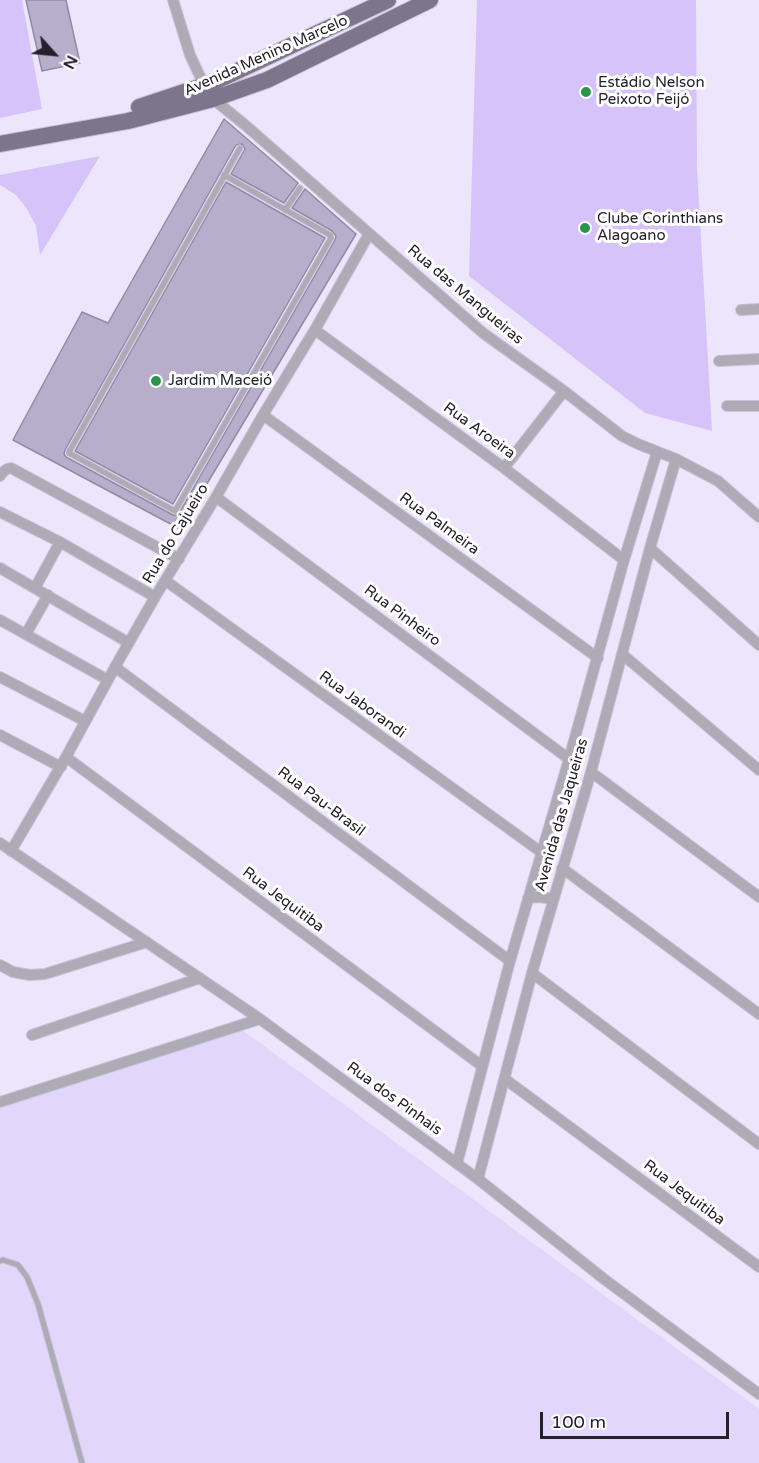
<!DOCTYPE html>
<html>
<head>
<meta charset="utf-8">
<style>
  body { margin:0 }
  #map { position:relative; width:759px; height:1463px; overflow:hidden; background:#ece5fc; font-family:"Varela Round",sans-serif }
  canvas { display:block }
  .north { position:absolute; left:24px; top:24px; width:60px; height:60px; -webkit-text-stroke:4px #fff; paint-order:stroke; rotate:117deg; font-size:16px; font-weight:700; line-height:24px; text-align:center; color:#24212c }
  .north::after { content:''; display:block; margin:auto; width:21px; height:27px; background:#24212c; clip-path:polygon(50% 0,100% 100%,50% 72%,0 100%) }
  .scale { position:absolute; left:540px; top:1412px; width:189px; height:27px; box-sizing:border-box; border:3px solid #24212c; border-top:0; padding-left:8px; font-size:18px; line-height:21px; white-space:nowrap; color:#24212c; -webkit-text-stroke:4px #fff; paint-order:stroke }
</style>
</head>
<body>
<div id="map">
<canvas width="759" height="1463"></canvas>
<div class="north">N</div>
<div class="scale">100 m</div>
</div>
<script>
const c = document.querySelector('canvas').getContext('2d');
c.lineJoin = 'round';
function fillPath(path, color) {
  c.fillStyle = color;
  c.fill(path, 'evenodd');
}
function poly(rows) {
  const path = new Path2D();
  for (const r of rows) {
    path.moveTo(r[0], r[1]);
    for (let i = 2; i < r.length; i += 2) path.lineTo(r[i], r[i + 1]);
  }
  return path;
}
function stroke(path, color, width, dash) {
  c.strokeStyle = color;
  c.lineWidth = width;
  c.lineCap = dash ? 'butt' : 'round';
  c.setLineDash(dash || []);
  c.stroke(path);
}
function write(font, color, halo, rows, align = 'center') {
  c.font = font + ' "Varela Round",sans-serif';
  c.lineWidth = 6;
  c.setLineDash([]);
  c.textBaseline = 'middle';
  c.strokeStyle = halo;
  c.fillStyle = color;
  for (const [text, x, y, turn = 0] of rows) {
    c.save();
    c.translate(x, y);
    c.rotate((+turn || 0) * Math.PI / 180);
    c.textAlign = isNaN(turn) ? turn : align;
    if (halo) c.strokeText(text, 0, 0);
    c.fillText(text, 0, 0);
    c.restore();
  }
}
fillPath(poly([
  [241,1029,759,1409,759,1463,0,1463,0,1104]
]), '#e2d6fb');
fillPath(poly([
  [0,0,22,0,42,109,0,118],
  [477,0,696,0,697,169,712,431,645,413,469,276],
  [100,156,40,255,36,226,27,209,16,195,0,185,0,175]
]), '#d5c3fa');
const building = poly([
  [26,0,66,0,80,63,42,71,26,0],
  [224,119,298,183,284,203,231,174,245,149,242,144,236,145,65,450,64,454,66,457,173,515,178,515,335,240,336,236,332,231,292,208,305,189,356,234,180,529,13,440,82,312,108,323,224,119],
  [226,182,325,238,173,504,75,451,226,182]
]);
fillPath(building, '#b6aeca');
stroke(building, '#938ba6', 1.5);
const lane = poly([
  [224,175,330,235,331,238,175,511,69,453,69,452,240,148],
  [285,210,300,188],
  [0,1261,3,1260,18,1265,27,1277,38,1304,82,1463]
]);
const street = poly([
  [173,0,190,55,204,85,213,99,244,124,483,333,564,391,622,436,638,444,676,459,718,481,759,517],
  [741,310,759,309],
  [315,330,504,468,624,560],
  [719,361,759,359],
  [727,406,759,406],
  [263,415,598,658],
  [504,468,564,391],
  [0,476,3,472,7,469,11,468,179,559],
  [216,497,569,759],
  [0,512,60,542,155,597],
  [650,548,759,645],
  [0,568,129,643],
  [166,581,541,852],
  [35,588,60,542],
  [0,620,108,680],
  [26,634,48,595],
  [622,654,759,770],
  [115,667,510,961],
  [0,677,85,721],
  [0,735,61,767],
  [66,757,482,1066],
  [591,772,759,897],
  [0,843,260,1019,478,1179,604,1279,759,1394],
  [11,851,66,757,115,667,155,597,216,497,263,415,317,326,369,234],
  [562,868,759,1014],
  [528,898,540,897,553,899],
  [0,965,13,972,30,975,45,974,147,942],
  [532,973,759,1144],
  [32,1035,200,978],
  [505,1079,759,1267],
  [0,1102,260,1019],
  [457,1164,510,961,569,759,624,560,657,452],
  [478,1179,532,973,591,772,650,548,676,459]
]);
const primary = poly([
  [139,107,214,82,388,0],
  [0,144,128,121,213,99,267,80,430,0]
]);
stroke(lane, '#c8c2d7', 7);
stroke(street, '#c8c2d7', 12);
stroke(primary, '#c8c2d7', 18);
stroke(lane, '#aeaab6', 5);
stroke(street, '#aeaab6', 10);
stroke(primary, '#7c758b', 16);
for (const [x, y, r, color] of [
  [586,92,6,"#2b944b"],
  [585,228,6,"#2b944b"],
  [156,381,6,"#2b944b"]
]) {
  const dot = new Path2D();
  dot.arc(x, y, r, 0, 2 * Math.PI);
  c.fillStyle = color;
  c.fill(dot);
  stroke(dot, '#fff', 2);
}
write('15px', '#24212c', '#fff', [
  ["Avenida Menino Marcelo",266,56,-24],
  ["Rua das Mangueiras",465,295,40],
  ["Rua Aroeira",479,431,36],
  ["Rua Palmeira",439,524,36],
  ["Rua do Cajueiro",176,534,-59],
  ["Rua Pinheiro",402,616,37],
  ["Rua Jaborandi",362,705,36],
  ["Rua Pau-Brasil",321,802,37],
  ["Avenida das Jaqueiras",562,815,-74],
  ["Rua Jequitiba",283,900,37],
  ["Rua dos Pinhais",394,1099,36],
  ["Rua Jequitiba",684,1193,37]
]);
write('15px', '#24212c', '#fff', [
  ["Estádio Nelson",598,83],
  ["Peixoto Feijó",598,100],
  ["Clube Corinthians",597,219],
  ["Alagoano",597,236],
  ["Jardim Maceió",168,381]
], 'left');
</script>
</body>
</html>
